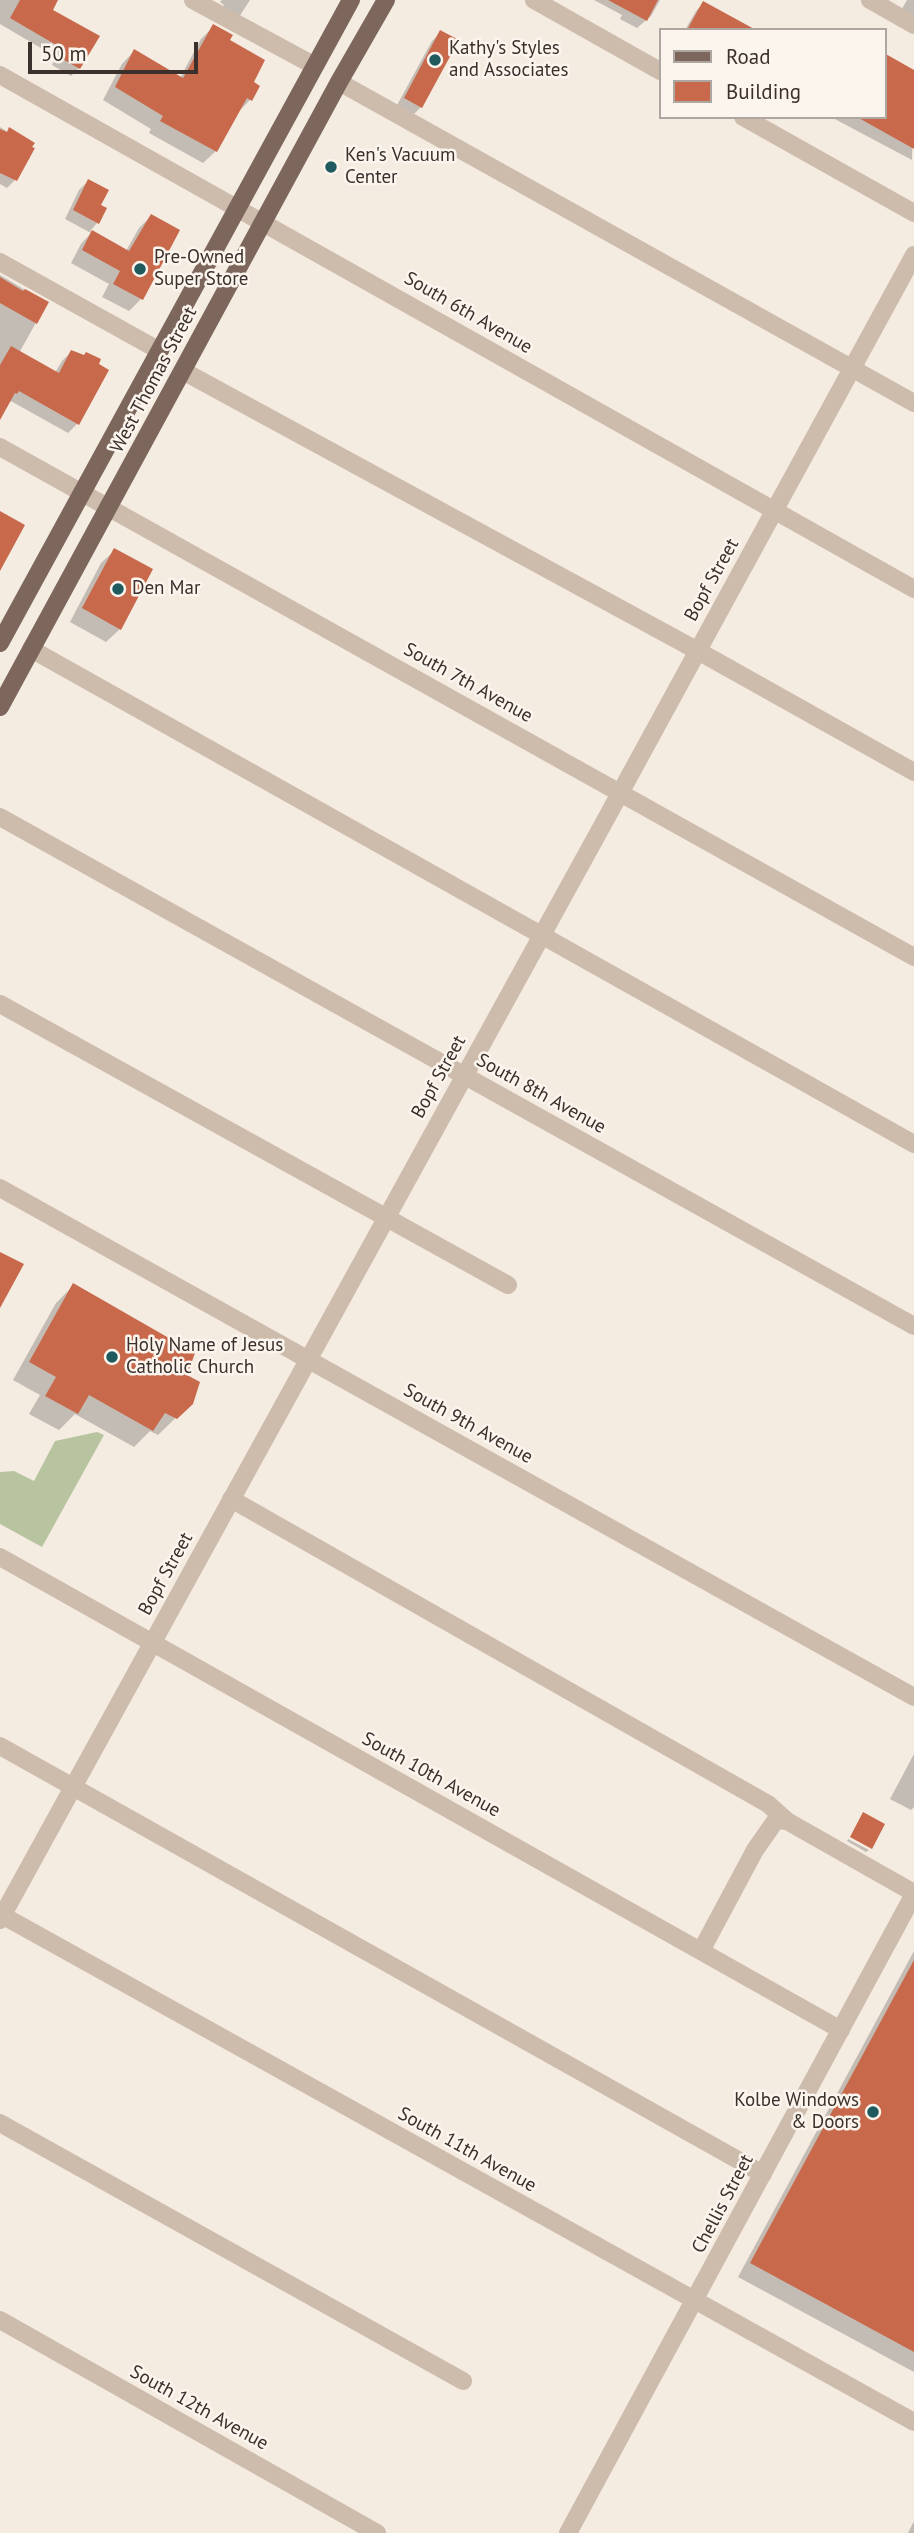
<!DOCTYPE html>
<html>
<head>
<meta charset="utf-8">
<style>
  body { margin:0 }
  #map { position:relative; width:914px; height:2533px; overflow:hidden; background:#f4ebe1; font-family:"PT Sans",sans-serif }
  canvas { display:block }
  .legend { position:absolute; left:659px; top:28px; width:228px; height:91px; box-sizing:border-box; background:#fbf5ee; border:2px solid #aea6a0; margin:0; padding:9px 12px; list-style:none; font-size:21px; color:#3b302b }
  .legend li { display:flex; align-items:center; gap:14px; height:35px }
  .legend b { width:35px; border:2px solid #aea6a0 }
  .scale { position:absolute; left:28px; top:42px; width:170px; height:32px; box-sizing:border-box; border:4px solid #3b302b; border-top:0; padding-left:9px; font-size:21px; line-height:24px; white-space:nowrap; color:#3b302b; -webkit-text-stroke:5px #fbf5ee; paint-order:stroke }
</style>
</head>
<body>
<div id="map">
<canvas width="914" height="2533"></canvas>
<ul class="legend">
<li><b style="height:9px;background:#7d675c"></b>Road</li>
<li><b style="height:19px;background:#c8694b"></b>Building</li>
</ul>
<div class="scale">50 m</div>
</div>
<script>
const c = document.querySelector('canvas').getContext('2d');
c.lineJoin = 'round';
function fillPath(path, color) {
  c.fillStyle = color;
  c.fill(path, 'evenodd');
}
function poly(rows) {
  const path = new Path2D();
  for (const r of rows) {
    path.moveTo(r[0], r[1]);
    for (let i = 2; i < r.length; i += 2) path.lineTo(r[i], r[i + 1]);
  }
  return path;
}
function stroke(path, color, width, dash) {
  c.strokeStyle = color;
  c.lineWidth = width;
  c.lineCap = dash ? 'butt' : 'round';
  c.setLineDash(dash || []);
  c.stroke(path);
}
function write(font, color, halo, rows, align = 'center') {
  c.font = font + ' "PT Sans",sans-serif';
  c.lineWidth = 5;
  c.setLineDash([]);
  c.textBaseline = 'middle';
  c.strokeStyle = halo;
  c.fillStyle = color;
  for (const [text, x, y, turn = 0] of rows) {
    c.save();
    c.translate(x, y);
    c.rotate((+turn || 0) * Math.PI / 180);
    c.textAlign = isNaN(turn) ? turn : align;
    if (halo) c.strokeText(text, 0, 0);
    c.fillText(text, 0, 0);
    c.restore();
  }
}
fillPath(poly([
  [97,1432,104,1435,42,1547,0,1524,0,1472,14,1471,34,1481,55,1441]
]), '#b8c4a0');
fillPath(poly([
  [0,0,43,0,79,68,71,76,52,65,56,57,0,24],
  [222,0,250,0,239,17,222,8,224,5,220,2],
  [594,0,660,0,651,16,637,28,620,19,622,15],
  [907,0,914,0,914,23,899,14],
  [704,3,740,30,685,30,696,11],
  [214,26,227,41,252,83,250,100,238,112,216,151,203,163,149,133,151,129,103,100,122,64,134,51,180,78,201,39],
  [441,32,421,107,412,116,396,107,432,41],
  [914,72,912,160,831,117,884,117],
  [0,127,33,149,15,180,7,188,0,184],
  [88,181,99,205,104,208,97,223,90,231,126,251,139,228,151,216,178,231,141,299,129,311,102,297,109,284,71,263,81,244,91,233,65,219,79,190],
  [0,275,47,303,19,353,55,373,62,361,71,352,77,424,68,433,9,400,0,409],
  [115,550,120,629,106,642,70,622,101,563],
  [74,1285,185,1376,191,1403,158,1435,150,1431,134,1447,75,1414,59,1430,29,1414,40,1395,13,1380,56,1303],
  [914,1754,914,1807,911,1810,890,1799],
  [848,1839,869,1850,866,1852,847,1841],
  [914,1951,914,2372,738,2277],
  [914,2522,914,2533,908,2533,913,2523]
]), '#0003');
fillPath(poly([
  [20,0,58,0,53,10,100,36,80,69,59,57,63,49,10,18],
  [608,0,658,0,647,21],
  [703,1,756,30,687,30],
  [213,24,233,35,230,40,265,60,254,82,260,86,252,101,247,98,217,152,160,121,163,116,115,87,134,49,183,78],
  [440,30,459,40,422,108,404,98],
  [884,53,914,70,914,149,857,117,884,117],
  [9,127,35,143,32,147,35,148,17,181,0,173,0,129,7,132],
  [88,179,109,190,101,205,107,208,99,224,73,210],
  [151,214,180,230,143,300,113,284,120,271,82,250,92,230,129,251],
  [0,277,23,291,25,289,49,302,37,324,0,303],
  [11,346,59,373,71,350,84,355,86,352,101,359,99,364,109,370,79,425,19,391,17,394,15,393,0,420,0,365],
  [0,511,25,525,0,571],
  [114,548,153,569,121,630,82,608],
  [0,1252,24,1264,0,1308],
  [73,1283,195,1353,187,1375,200,1382,193,1404,177,1419,165,1413,153,1431,89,1395,78,1414,45,1396,56,1377,29,1362],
  [863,1812,885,1824,872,1849,850,1837],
  [914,1960,914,2352,750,2263]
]), '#c8694b');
stroke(poly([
  [193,0,315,66],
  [534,0,660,71],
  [870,0,914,25],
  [0,75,914,589],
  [339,82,914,403],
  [743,117,914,213],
  [0,262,160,351],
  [183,371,698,651,914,772],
  [0,447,914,957],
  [31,649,914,1144],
  [0,817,914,1326],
  [0,1004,508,1285],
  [0,1188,914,1697],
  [231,1499,768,1804,787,1821],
  [0,1557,841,2030],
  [0,1746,763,2174],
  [0,1914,914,2422],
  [0,1920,607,817,914,255],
  [701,1951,755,1850,776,1820,787,1821,914,1893],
  [0,2123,463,2381],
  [0,2320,377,2533],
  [568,2533,914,1894]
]), '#cdbbac', 18);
stroke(poly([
  [0,643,351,0],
  [0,707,339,82,386,0]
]), '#7d675c', 18);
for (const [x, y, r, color] of [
  [435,60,7,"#1f5a5e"],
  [331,167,7,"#1f5a5e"],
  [140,269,7,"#1f5a5e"],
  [118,589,7,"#1f5a5e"],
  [112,1357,7,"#1f5a5e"],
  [873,2112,7,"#1f5a5e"]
]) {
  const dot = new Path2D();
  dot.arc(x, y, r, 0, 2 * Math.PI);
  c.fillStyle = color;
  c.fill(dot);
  stroke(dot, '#fbf5ee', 2.5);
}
write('19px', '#3b302b', '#fbf5ee', [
  ["Kathy's Styles",449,49],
  ["and Associates",449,71],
  ["Ken's Vacuum",345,156],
  ["Center",345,178],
  ["Pre-Owned",154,258],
  ["Super Store",154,280],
  ["Den Mar",132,589],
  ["Holy Name of Jesus",126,1346],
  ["Catholic Church",126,1368],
  ["Kolbe Windows",859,2101,"right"],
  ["& Doors",859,2123,"right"]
], 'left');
write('19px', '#3b302b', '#fbf5ee', [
  ["South 6th Avenue",468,313,30],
  ["West Thomas Street",154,380,-62],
  ["Bopf Street",712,580,-61],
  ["South 7th Avenue",468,683,29],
  ["Bopf Street",439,1077,-61],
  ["South 8th Avenue",541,1094,29],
  ["South 9th Avenue",468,1424,29],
  ["Bopf Street",166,1574,-61],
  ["South 10th Avenue",431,1775,29],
  ["South 11th Avenue",467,2150,29],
  ["Chellis Street",723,2204,-62],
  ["South 12th Avenue",199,2408,29]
]);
</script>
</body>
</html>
